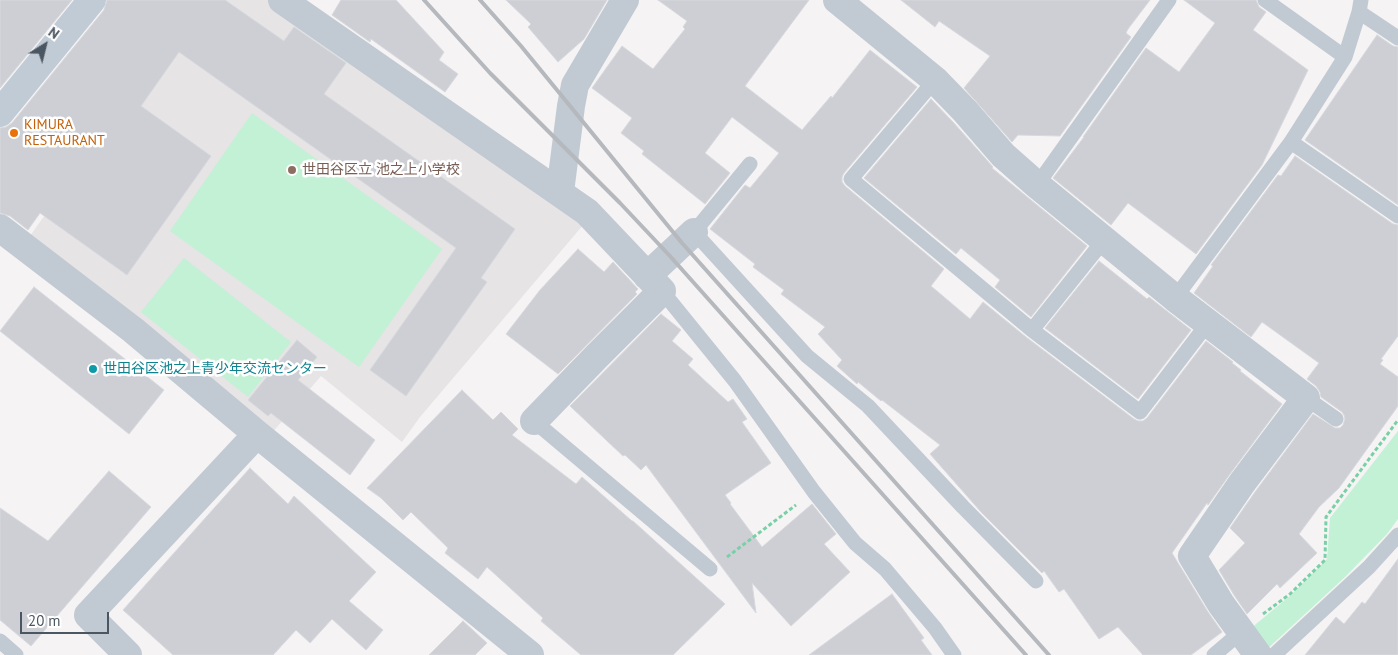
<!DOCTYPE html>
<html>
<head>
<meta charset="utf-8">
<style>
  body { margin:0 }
  #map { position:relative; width:1398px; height:655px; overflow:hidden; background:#f5f3f3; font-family:"PT Sans",sans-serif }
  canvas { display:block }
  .north { position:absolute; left:20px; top:20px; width:50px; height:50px; -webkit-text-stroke:4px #fff; paint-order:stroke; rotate:36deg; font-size:14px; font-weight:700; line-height:20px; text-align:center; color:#4a5661 }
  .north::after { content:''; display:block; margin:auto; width:18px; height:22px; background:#4a5661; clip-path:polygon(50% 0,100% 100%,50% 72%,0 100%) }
  .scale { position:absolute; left:20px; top:612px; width:89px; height:22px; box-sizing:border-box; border:2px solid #4a5661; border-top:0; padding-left:6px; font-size:15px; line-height:18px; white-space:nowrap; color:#4a5661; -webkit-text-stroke:4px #fff; paint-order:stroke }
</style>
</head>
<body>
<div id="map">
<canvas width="1398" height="655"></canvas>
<div class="north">N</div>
<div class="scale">20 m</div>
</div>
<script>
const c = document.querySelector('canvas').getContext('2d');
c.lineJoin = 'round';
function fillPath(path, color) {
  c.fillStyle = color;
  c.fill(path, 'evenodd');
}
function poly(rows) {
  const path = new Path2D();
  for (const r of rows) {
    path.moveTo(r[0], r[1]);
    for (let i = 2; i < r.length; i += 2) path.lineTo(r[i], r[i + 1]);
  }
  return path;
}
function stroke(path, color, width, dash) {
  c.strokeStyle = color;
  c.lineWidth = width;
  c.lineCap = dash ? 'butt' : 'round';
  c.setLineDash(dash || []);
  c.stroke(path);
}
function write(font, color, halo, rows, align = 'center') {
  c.font = font + ' "PT Sans","Noto Sans JP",sans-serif';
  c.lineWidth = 5;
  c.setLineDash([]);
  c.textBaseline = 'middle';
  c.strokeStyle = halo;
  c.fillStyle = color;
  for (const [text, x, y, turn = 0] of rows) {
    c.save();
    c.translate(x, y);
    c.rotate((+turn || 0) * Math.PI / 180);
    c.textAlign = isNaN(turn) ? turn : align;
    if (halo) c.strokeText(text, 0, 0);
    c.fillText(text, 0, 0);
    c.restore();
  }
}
fillPath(poly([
  [191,0,269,0,584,224,420,417,402,442,321,376,271,434,30,236,116,115]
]), '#e6e4e5');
fillPath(poly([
  [252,113,442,249,359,367,170,231],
  [184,258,291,342,248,397,141,312],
  [1398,431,1398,519,1387,534,1345,577,1265,651,1244,634,1291,595,1327,559,1330,518]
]), '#c3f1d5');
const building = poly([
  [0,0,72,0,0,88,0,0],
  [107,0,225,0,284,41,294,27,346,63,324,94,515,229,481,278,487,282,406,396,370,370,456,248,179,52,141,106,211,156,127,275,40,213,28,230,10,216,0,213,0,128,6,127,12,123,104,10,107,0],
  [341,0,396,0,444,52,439,60,458,74,445,92,371,39,370,42,332,15,341,0],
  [506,0,607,0,584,39,558,62,528,27,531,24,506,0],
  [658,0,809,0,745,86,802,130,831,96,832,98,870,50,917,87,844,173,842,177,842,182,845,186,944,269,931,286,970,319,983,302,1026,337,1134,419,1138,421,1143,421,1147,418,1206,341,1233,362,1232,363,1241,370,1240,371,1282,404,1230,474,1208,505,1207,503,1172,553,1208,612,1222,632,1191,655,1143,655,1118,627,1099,639,1064,589,1059,592,1044,571,1042,573,981,512,930,454,940,445,882,400,881,401,858,382,857,384,837,366,842,360,818,334,825,327,781,294,784,290,753,267,755,264,710,229,745,185,750,188,779,153,732,117,705,153,730,173,705,204,642,154,644,151,621,133,632,118,592,88,622,46,653,69,685,29,683,27,687,21,658,0],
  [901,0,1150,0,1128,29,1126,33,1131,37,1060,136,1018,135,1012,142,964,88,990,56,939,21,935,27,901,0],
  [1184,0,1256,0,1259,7,1266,12,1253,30,1308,70,1262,165,1196,254,1128,203,1111,225,1053,178,1084,137,1083,137,1146,48,1179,72,1215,23,1184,0],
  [1377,35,1393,46,1398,47,1398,205,1305,140,1377,35],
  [931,99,953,122,993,167,992,168,1087,246,1031,317,995,287,1000,280,961,248,956,254,864,178,931,99],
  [1295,156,1393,224,1398,225,1398,336,1381,359,1383,360,1380,364,1398,377,1398,406,1339,488,1319,507,1299,534,1317,553,1280,588,1277,584,1247,614,1234,595,1219,570,1245,543,1230,528,1255,492,1313,414,1335,428,1340,428,1343,425,1345,419,1344,415,1342,412,1321,397,1320,392,1316,386,1307,379,1319,363,1262,322,1251,337,1194,293,1213,266,1211,265,1278,175,1281,176,1295,156],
  [578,249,604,272,613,262,638,289,635,292,637,294,558,374,506,334,540,290,578,249],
  [1099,261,1147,299,1149,297,1191,330,1138,399,1045,328,1099,261],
  [34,287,164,390,129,434,0,331,34,287],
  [661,314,681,330,672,341,693,359,688,365,728,402,733,399,747,419,742,422,771,463,725,495,731,503,730,504,762,547,812,504,836,534,824,544,850,572,791,626,752,583,756,613,646,465,641,470,625,455,623,456,570,406,661,314],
  [297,340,317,357,298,380,375,440,350,475,271,413,268,416,248,400,297,340],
  [462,390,493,420,501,412,518,429,512,435,576,484,582,477,632,521,633,521,725,604,673,655,581,655,541,621,543,618,487,567,478,579,445,553,448,548,411,512,403,520,381,498,367,488,462,390],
  [250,468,288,504,294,496,376,572,349,601,383,630,366,650,332,619,310,643,296,630,273,655,173,655,123,610,250,468],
  [109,471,151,507,31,646,0,620,0,508,48,541,109,471],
  [1398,559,1398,655,1305,655,1336,617,1344,624,1362,602,1365,604,1398,559],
  [892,594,924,638,921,640,932,655,809,655,892,594],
  [463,621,487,643,475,655,429,655,463,621]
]);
fillPath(building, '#cdcfd5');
stroke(building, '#d7d9de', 1);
stroke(poly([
  [727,557,796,505],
  [1263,614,1290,594,1325,560,1326,517,1398,420]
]), '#7ad0a6', 3, [4, 2.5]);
stroke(poly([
  [1265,0,1345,57,1359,12,1361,0],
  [1359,12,1398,38],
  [935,80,851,179,1032,330,1104,240],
  [1291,142,1398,216],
  [750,164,694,232,807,356,868,406,963,507,1036,581],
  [1037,185,1169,0],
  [662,291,735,381,814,492,855,543,885,569,935,628,954,655],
  [1175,298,1291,142,1345,57],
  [1032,330,1140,412,1208,323],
  [1306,398,1336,419],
  [534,421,710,569],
  [0,641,16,655],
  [1214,655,1241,632],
  [1274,655,1369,567,1398,535]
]), '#c1cad2', 15);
stroke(poly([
  [282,0,587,212,662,291,596,357,534,421],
  [837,0,935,80,965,111,1003,155,1037,185,1175,298,1306,398,1242,483,1192,556,1221,604,1258,655],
  [560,192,571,106,575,85,625,0],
  [0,228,133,330,257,434,530,655],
  [647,276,694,232],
  [128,655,88,615,257,434]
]), '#c1cad2', 28);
stroke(poly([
  [0,113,92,0]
]), '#c1cbd6', 28);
stroke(poly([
  [424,0,490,73,620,203,669,255,1026,655],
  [480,0,521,46,682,243,1049,655]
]), '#b5b8bd', 4);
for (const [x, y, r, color] of [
  [14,133,5,"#e8710a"],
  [292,170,5,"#8d6e63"],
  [93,369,5,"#0f9aa8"]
]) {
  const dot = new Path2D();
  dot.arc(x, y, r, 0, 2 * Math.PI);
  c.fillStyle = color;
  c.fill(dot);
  stroke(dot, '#fff', 2);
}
write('14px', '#c56008', '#fff', [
  ["KIMURA",24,125],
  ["RESTAURANT",24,141]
], 'left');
write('14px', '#785e54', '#fff', [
  ["世田谷区立 池之上小学校",302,170]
], 'left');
write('14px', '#0d838f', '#fff', [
  ["世田谷区池之上青少年交流センター",103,369]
], 'left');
</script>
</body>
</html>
